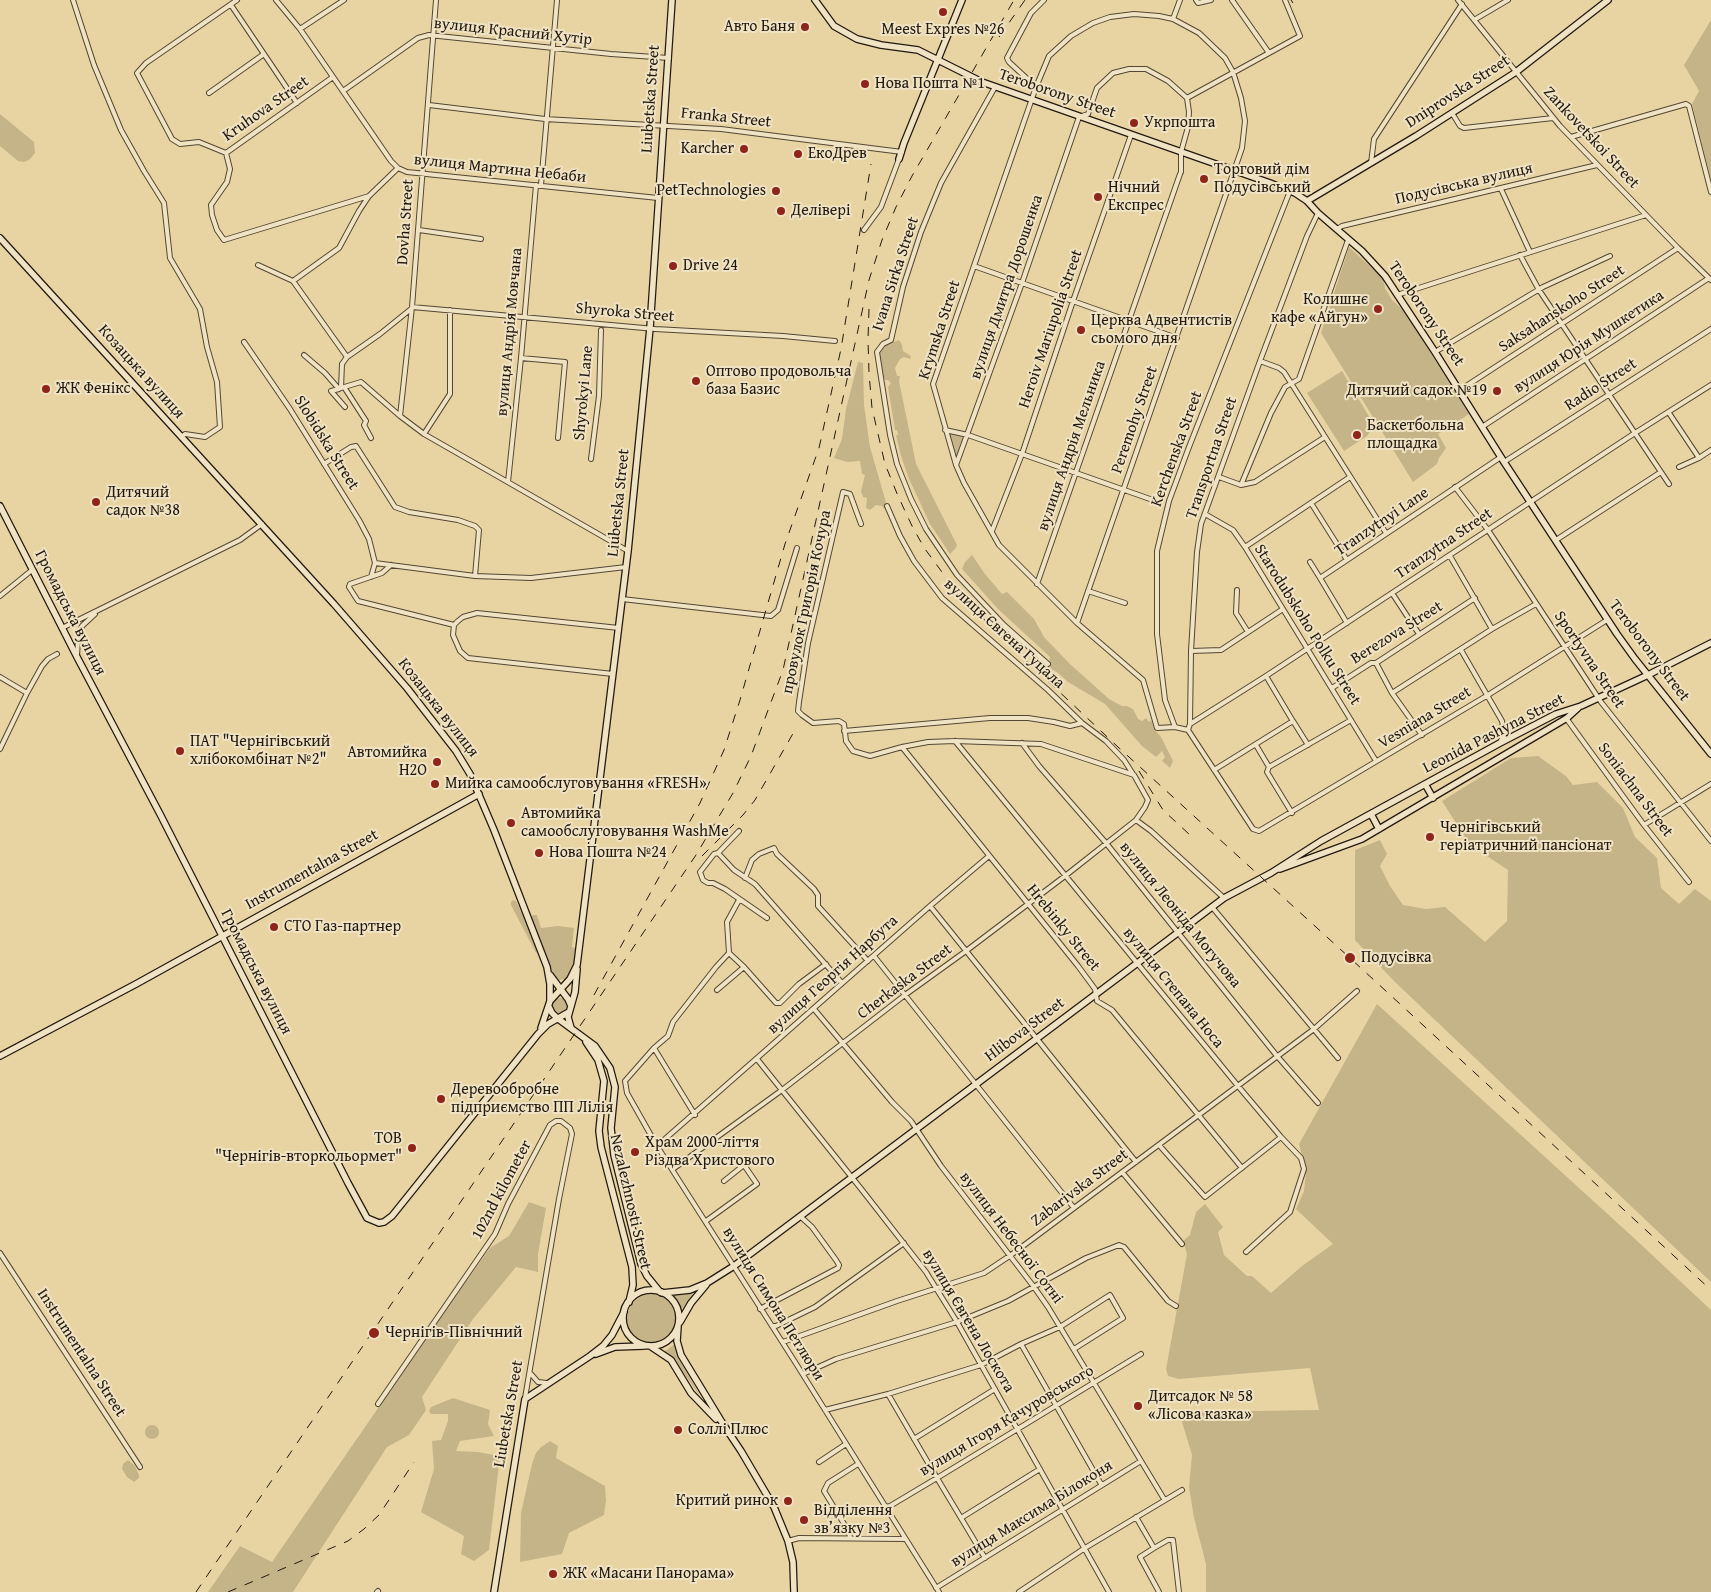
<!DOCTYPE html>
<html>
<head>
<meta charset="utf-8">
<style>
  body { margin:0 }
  canvas { display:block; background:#e8d4a2 }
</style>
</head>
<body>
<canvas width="1711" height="1592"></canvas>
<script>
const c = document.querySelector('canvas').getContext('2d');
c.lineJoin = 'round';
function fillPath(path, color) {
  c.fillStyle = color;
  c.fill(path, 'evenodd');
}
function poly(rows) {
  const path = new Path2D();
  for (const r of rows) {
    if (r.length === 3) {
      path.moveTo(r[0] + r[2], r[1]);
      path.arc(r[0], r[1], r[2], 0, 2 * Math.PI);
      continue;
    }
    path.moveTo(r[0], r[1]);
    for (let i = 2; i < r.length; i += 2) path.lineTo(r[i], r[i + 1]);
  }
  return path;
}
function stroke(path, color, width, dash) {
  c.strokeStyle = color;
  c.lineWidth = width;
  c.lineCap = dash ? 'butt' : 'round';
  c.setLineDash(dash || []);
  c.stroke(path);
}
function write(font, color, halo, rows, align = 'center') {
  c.font = font + ' "Gentium Book Plus",serif';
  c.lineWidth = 4;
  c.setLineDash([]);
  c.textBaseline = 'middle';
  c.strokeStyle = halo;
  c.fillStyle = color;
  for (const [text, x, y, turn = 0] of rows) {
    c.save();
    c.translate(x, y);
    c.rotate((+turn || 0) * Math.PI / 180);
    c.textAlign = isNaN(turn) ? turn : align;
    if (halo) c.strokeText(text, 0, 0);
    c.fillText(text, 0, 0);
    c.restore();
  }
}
fillPath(poly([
  [1711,20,1711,180,1692,104,1699,91,1684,65],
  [0,114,34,142,35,153,29,160,24,162,18,161,0,146],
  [1349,247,1383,278,1385,288,1392,300,1404,311,1469,414,1438,434,1446,448,1439,458,1437,464,1413,482,1321,333],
  [899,340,902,345,903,351,911,356,910,359,904,357,900,359,895,368,897,376,900,376,899,381,916,464,957,545,955,549,950,554,930,524,909,479,901,456,896,435,898,435,897,430,895,430,888,387,891,383,888,380,885,380,881,372,879,356,880,350,883,346],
  [858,362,863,363,864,405,870,447,887,506,884,509,882,506,876,505,870,510,866,508,867,498,863,497,861,491,865,475,862,474,860,461,847,462,834,458,842,439,846,409],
  [1342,371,1374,425,1367,436,1344,451,1307,393],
  [947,432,966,433,957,458,954,456],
  [972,555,985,574,1002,594,1007,592,1034,619,1044,637,1070,664,1109,699,1122,706,1127,706,1133,709,1138,719,1142,721,1146,718,1149,722,1151,720,1155,730,1161,737,1173,761,1170,768,1162,761,1165,757,1162,751,1156,757,1142,746,1105,704,1068,682,1057,672,1051,669,1049,662,1050,657,998,609,962,569,965,562],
  [1538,756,1566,776,1573,785,1597,782,1623,808,1635,837,1657,858,1661,888,1679,904,1695,889,1711,901,1711,1282,1395,982,1355,940,1355,850,1380,840,1387,854,1380,866,1390,886,1403,905,1426,909,1445,907,1485,942,1507,921,1508,870,1470,845,1442,801,1511,758],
  [513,900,516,901,528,926,537,952,536,953,511,905,511,902],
  [533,915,537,915,541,928,558,926,574,928,572,947,575,948,574,967,570,975,566,979,559,980,554,976,531,918],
  [560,1006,8],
  [1377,1004,1634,1238,1711,1310,1711,1592,1206,1592,1206,1564,1194,1518,1189,1487,1192,1455,1182,1422,1185,1412,1319,1410,1310,1368,1179,1379,1168,1376,1166,1369,1187,1254,1183,1241,1190,1235,1196,1212,1205,1204,1223,1227,1218,1232,1224,1255,1247,1276,1252,1276,1271,1293,1302,1266,1333,1244,1296,1209,1304,1191,1306,1172,1299,1144],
  [529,1202,546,1208,538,1254,538,1272,516,1267,473,1319,422,1397,426,1410,409,1435,387,1447,293,1592,208,1592,240,1546,272,1562,447,1308,490,1248,509,1236],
  [691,1292,693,1295,683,1310,672,1294],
  [652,1319,25],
  [675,1344,677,1356,702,1399,674,1359,664,1352],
  [453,1398,490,1410,488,1424,494,1436,460,1441,456,1451,478,1452,500,1456,489,1550,474,1561,461,1554,464,1536,421,1512,434,1469,432,1441,441,1440,448,1421,448,1414,431,1414,429,1411,431,1407],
  [152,1432,7],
  [550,1441,558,1446,556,1458,605,1486,606,1500,604,1515,569,1533,562,1554,520,1562,521,1513,532,1464,536,1453,541,1447],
  [128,1460,135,1466,139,1475,139,1478,134,1482,127,1477,122,1469,123,1464]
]), '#c6b489');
const street = poly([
  [73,0,94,65,121,130,144,171,164,203,170,258,200,309,207,347,217,382,220,427,205,437,185,434,181,437],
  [237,0,146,63,137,73,172,139,180,144,199,142,226,153,333,77],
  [276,0,300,29,391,161,398,168,407,172,658,198],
  [436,0,412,307,400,416,424,434,628,551],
  [1196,0,1198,3,1211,0],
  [1232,0,1269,53],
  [1458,0,1560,126,1678,248,1711,280],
  [231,5,297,103],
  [1173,19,1180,0],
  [1474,20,1508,0],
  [300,29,344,0],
  [995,87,941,183,921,232,903,287,891,340,883,344,877,352,890,435,897,464,911,499,926,529,957,575,1004,625,1048,664],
  [1036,87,1009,62,1007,58,1031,13,1044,0],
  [343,91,418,38,429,35,611,54,669,58],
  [209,93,264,54],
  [1187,98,1300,36,1285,0],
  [429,105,545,119,721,129,902,152],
  [1452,113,1460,126,1464,128,1553,118],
  [1571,137,1686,104,1689,106,1711,192],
  [226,153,230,169,227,182,211,205,212,215,217,230,224,240,369,196],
  [1371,163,1374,139,1462,4],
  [541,185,557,0],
  [1501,189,1530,252],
  [1337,229,1342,226,1597,165],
  [419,230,481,239],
  [864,230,881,207,899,159],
  [1520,255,1539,290,1669,484],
  [258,265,293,281,347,357],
  [974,266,1177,338],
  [293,281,339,248,359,211,369,196,398,168],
  [1397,295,1646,215],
  [412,307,655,329,783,336,835,341],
  [244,342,290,409,359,520,369,539,375,563,371,577],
  [1435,352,1543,287,1610,256],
  [304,355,325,373,339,389],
  [521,358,565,362,558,438],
  [1260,361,1279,368,1284,372,1386,533],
  [344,387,366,421,364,425,371,438],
  [339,389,331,391,345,407],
  [1460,390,1678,248],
  [1669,413,1699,458,1711,450],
  [400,416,361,382,341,388,342,364,347,357,380,334,411,309],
  [1482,427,1709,278],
  [945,430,968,435,1150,499],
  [424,434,450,394,450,310],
  [591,459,599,396,601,330],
  [1504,462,1711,329],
  [324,464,351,447,356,446,395,507,409,512,458,520,475,526,479,530,475,576],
  [956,465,1022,283,1079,117,1088,114,1097,88,1113,73,1129,69,1146,69,1168,81,1187,98,1189,112,1188,127,1181,152,1181,172],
  [1679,467,1699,458],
  [1219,477,1241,485],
  [508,482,521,358,536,185],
  [1241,485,1271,413,1285,387,1299,379,1348,240],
  [1241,485,1255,482,1325,437],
  [1455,487,1488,530,1601,702,1711,841],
  [1311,503,1347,560],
  [887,506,900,536,914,561,942,598,1048,690,1082,723],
  [1205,514,1233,530,1245,547,1376,761],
  [992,531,1022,454,1073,301,1131,135],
  [1556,540,1661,472],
  [1245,547,1350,477],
  [1450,556,1492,629],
  [1310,562,1320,578],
  [375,563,475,576,531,578,626,567],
  [391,565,382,573,350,584,349,587,358,601,454,625],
  [1037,584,1180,174],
  [1237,590,1236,613,1248,632],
  [1088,591,1125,603],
  [1392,593,1419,634],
  [0,596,32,570],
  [622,599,771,616,778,610,797,548],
  [1077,623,1242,148,1245,121,1241,98,1233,72,1225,58,1199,33,1173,19,1159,16,1134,14,1110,17,1093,23,1071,36,1049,56,1036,87,933,384,956,465,964,483,999,545,1077,623,1143,680,1157,728,1175,727,1188,730,1190,724,1191,651,1197,552,1201,524,1260,361,1307,236,1318,213],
  [1347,623,1320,578,1501,457],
  [62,628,240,540,262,524],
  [1461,650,1502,721,1504,733,1500,743],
  [1191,651,1221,650,1283,609],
  [77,656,78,639,82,626,95,614],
  [1376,663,1392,693,1422,735],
  [613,674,468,658,460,651,453,635,454,625,458,621,463,617,477,613,619,628],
  [1266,676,1294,723],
  [0,677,27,693],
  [1332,688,1371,663,1376,663,1475,598],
  [1392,693,1492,629,1536,604],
  [1566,718,1644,825,1689,882],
  [1190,724,1266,676,1635,433,1711,385],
  [1175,727,1165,700,1157,634,1157,551,1169,501,1189,447,1290,191],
  [1188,730,1253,829,1259,831,1488,695,1607,620],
  [844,731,990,718,1028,718,1054,722,1070,726,1082,723,1106,741,1124,760,1133,774],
  [955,741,1238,1086,1281,1137,1301,1158,1304,1169,1290,1212,1246,1252],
  [1022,743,1039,766,1106,843,1277,1056,1318,1103],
  [1256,745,1269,767,1351,720],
  [902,747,1078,966,1095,989,1097,1001,1112,1010,1242,1168],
  [0,749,27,693,42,666,48,659,57,654],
  [1269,767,1267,772,1292,813],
  [1214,770,1293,721,1308,745],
  [1136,820,1151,831,1224,898],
  [1644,825,1711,784],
  [739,831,718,853,734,870,755,884,842,983],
  [718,853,714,854,700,872,703,880,708,883,713,883,725,889,767,918],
  [745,878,752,860,759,854,774,848,777,854,814,889,818,895,818,906,868,961],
  [739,900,727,922,729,953,744,967,776,1003,780,1003,799,984,826,964],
  [930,906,1136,1162],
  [1212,907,1338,1058],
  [729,953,716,967,673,1022,668,1036,654,1048,625,1081,627,1093,657,1146,795,1362,939,1592],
  [874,956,1074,1208],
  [717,990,744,967],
  [814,1009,892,1102,911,1121,941,1166,1034,1287,1048,1307,1164,1499],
  [654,1048,695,1115],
  [757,1059,862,1190,926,1272,957,1322,1109,1592],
  [1159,1145,1205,1197,1281,1137],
  [657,1146,930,906,989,856],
  [673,1169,782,1090,905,995,966,951,1065,876,1136,820,1145,807,1148,800,1134,775,1041,744,955,741,928,742,902,747,870,756,853,751,846,741,844,724,839,721,813,723,802,715,798,711,799,702,808,643,843,492,850,494,861,524],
  [1122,1172,1182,1244],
  [706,1221,757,1184,744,1165,724,1181],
  [0,1253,140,1467],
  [760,1309,838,1268,839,1265,836,1260,812,1227,801,1217],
  [772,1326,776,1326,815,1307,904,1243],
  [783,1342,897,1301,984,1273,1011,1255,1314,1029,1357,991],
  [1021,1344,1101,1484],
  [531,1374,538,1382,547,1383],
  [803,1374,836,1359,957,1322,1008,1301,1086,1258,1119,1245,1124,1247,1168,1301,1176,1306],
  [888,1394,937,1478,985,1558],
  [378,1404,495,1234,508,1204,550,1125,556,1121,561,1121,570,1128,572,1134,559,1199,525,1398],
  [825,1410,888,1394,981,1365,1021,1344,1060,1327,1110,1295,1123,1318,1074,1349],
  [914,1439,995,1389],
  [819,1462,846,1444],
  [885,1507,890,1506,937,1478,1141,1354],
  [1136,1517,1154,1548,1168,1540,1173,1540,1179,1592],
  [961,1518,1040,1469],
  [850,1538,849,1532,824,1491,828,1483,858,1464],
  [788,1541,799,1538,905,1539],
  [1154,1548,1140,1557,1159,1592],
  [936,1588,1141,1461],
  [377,1592,378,1591],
  [1019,1592,1085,1548,1182,1490]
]);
const secondary = poly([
  [815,0,834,26,857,39,881,45,918,50,982,82,1270,183,1295,193,1307,201,1318,213,1362,251,1385,276,1435,352,1504,462,1617,634,1635,659,1711,754],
  [899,159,904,143,962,0],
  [1307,201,1416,136,1516,72,1608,0],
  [0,238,334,604,407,688,456,751,470,774,494,830,547,967,550,984,550,1001],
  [0,506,77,657,160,814,348,1183,367,1218,379,1223,384,1222,392,1216,538,1034,548,1024,569,1012],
  [1425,784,1433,798],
  [1371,814,1379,829],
  [1280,869,1362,839,1567,718,1578,708],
  [550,975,568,999,571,1006],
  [549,1007,552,1013,557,1018,595,1046,610,1068,615,1087,611,1128,614,1155,641,1264,647,1276,660,1292],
  [541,1028,550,1001,570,979,577,965,628,551,650,328,672,0],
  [571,1028,568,1017,575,992,577,969],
  [586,1042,598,1060,604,1081,599,1131,601,1147,632,1267,633,1285,629,1302],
  [0,1056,136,984,479,794],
  [651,1318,28],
  [662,1293,690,1290,707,1283,734,1266,1224,898,1271,873,1321,841,1500,743,1556,714,1581,706,1648,675,1711,643],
  [680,1322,691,1303,706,1285],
  [678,1326,677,1341,681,1355,723,1424,741,1451,774,1507,788,1541,793,1562,794,1592],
  [650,1346,671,1360,691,1393,716,1419],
  [596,1354,615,1347,644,1346],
  [494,1592,525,1399,590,1356,603,1346,612,1335,624,1312]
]);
stroke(street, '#534734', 6);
stroke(secondary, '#21180f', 8);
stroke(street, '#f0e3c3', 4);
stroke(secondary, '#f0e3c3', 5.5);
stroke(poly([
  [1291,0,1293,3],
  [999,37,1025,0],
  [869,309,868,340,869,373,872,408,885,464,898,496,913,528,925,549,953,587,1002,638,1118,747,1350,958,1711,1290],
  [1139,771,1163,810,1190,835],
  [702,856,743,815,755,800,795,730],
  [594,995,700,803,724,750,740,700,785,544,819,448,841,349,871,164],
  [196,1592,696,855,733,793,751,756,783,670,869,280,882,240,896,207,912,176,1014,0],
  [228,1592,348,1541,364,1529,379,1515,414,1462]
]), '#21180f', 1, [9, 9]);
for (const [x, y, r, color] of [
  [943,12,5,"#8f2418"],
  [805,27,5,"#8f2418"],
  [865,84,5,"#8f2418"],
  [1134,123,5,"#8f2418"],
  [744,149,5,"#8f2418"],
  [798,154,5,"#8f2418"],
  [1204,179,5,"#8f2418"],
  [776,191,5,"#8f2418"],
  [1098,197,5,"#8f2418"],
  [781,211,5,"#8f2418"],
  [673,266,5,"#8f2418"],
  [1378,309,5,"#8f2418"],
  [1081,330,5,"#8f2418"],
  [696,381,5,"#8f2418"],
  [46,389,5,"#8f2418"],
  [1497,391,5,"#8f2418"],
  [1357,435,5,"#8f2418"],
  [96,502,5,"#8f2418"],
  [180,751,5,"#8f2418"],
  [437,762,5,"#8f2418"],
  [435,784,5,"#8f2418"],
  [511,823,5,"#8f2418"],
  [1430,837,5,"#8f2418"],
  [539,853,5,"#8f2418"],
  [274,927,5,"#8f2418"],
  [1350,958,6,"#8f2418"],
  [441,1099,5,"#8f2418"],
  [412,1148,5,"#8f2418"],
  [635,1152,5,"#8f2418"],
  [374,1333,6,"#8f2418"],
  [1138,1406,5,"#8f2418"],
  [678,1430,5,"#8f2418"],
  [788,1501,5,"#8f2418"],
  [804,1520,5,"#8f2418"],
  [553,1574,5,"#8f2418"]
]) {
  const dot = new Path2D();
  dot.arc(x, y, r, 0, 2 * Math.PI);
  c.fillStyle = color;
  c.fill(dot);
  stroke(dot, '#f0e3c3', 2);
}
write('16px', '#21180f', '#f0e3c3', [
  ["Авто Баня",795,27,"right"],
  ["Meest Expres №26",943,30,"center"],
  ["Нова Пошта №1",875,84],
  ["Укрпошта",1144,123],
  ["Kаrcher",734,149,"right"],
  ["ЕкоДрев",808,154],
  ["Торговий дім",1214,170],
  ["Подусівський",1214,188],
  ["Нічний",1108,188],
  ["Експрес",1108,206],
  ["PetTechnologies",766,191,"right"],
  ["Делівері",791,211],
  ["Drive 24",683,266],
  ["Колишнє",1368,300,"right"],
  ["кафе «Айгун»",1368,318,"right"],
  ["Церква Адвентистів",1091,321],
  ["сьомого дня",1091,339],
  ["Оптово продовольча",706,372],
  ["база Базис",706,390],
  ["ЖК Фенікс",56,389],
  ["Дитячий садок №19",1487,391,"right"],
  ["Баскетбольна",1367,426],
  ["площадка",1367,444],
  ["Дитячий",106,493],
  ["садок №38",106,511],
  ["ПАТ \"Чернігівський",190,742],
  ["хлібокомбінат №2\"",190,760],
  ["Автомийка",427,753,"right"],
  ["H2O",427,771,"right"],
  ["Мийка самообслуговування «FRESH»",445,784],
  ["Автомийка",521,814],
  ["самообслуговування WashMe",521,832],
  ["Чернігівський",1440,828],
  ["геріатричний пансіонат",1440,846],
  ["Нова Пошта №24",549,853],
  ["СТО Газ-партнер",284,927],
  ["Подусівка",1361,958],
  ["Деревообробне",451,1090],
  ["підприємство ПП Лілія",451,1108],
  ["ТОВ",402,1139,"right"],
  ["\"Чернігів-вторкольормет\"",402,1157,"right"],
  ["Храм 2000-ліття",645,1143],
  ["Різдва Христового",645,1161],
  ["Чернігів-Північний",385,1333],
  ["Дитсадок № 58",1148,1397],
  ["«Лісова казка»",1148,1415],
  ["Соллі Плюс",688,1430],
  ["Критий ринок",778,1501,"right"],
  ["Відділення",814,1511],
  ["зв’язку №3",814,1529],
  ["ЖК «Масани Панорама»",563,1574]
], 'left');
write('16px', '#21180f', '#f0e3c3', [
  ["вулиця Красний Хутір",513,32,6],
  ["Dniprovska Street",1458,92,-33],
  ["Teroborony Street",1057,94,19],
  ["Liubetska Street",651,99,-86],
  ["Kruhova Street",266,109,-35],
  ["Franka Street",726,118,6],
  ["Zankovetskoi Street",1591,138,47],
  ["вулиця Мартина Небаби",500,169,6],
  ["Подусівська вулиця",1464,184,-13],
  ["Dovha Street",406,222,-86],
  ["Ivana Sirka Street",896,274,-72],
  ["вулиця Дмитра Дорошенка",1007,287,-71],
  ["Saksahanskoho Street",1562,309,-33],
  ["Shyroka Street",625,313,5],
  ["Teroborony Street",1426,314,56],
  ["Heroiv Mariupolia Street",1051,329,-71],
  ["Krymska Street",940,330,-72],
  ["вулиця Андрія Мовчана",510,332,-85],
  ["вулиця Юрія Мушкетика",1589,342,-33],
  ["Козацька вулиця",141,372,48],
  ["Radio Street",1601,385,-33],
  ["Shyrokyi Lane",584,393,-85],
  ["Peremohy Street",1135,420,-71],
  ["Slobidska Street",326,443,58],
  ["вулиця Андрія Мельника",1072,446,-71],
  ["Kerchenska Street",1177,449,-70],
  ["Transportna Street",1212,458,-71],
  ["Liubetska Street",619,503,-84],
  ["Tranzytnyi Lane",1382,522,-34],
  ["Tranzytna Street",1444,544,-34],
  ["провулок Григорія Кочура",807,602,-78],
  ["Громадська вулиця",70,613,63],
  ["Starodubskoho Polku Street",1307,625,58],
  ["Berezova Street",1397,633,-32],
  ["вулиця Євгена Гуцала",1004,634,42],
  ["Teroborony Street",1649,651,53],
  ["Sportyvna Street",1589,660,56],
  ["Козацька вулиця",438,708,52],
  ["Vesniana Street",1425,718,-31],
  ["Leonida Pashyna Street",1494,734,-27],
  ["Soniachna Street",1635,790,53],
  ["Instrumentalna Street",312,870,-29],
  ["вулиця Леоніда Могучова",1180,915,51],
  ["Hrebinky Street",1063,928,51],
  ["Громадська вулиця",256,972,63],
  ["вулиця Георгія Нарбута",833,975,-42],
  ["Cherkaska Street",905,982,-37],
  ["вулиця Степана Носа",1173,988,51],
  ["Hlibova Street",1025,1030,-37],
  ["Zabarivska Street",1080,1188,-37],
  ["102nd kilometer",502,1190,-62],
  ["Nezalezhnosti Street",630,1202,77],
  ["вулиця Небесної Сотні",1011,1238,53],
  ["вулиця Симона Петлюри",773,1304,58],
  ["вулиця Євгена Лоскота",968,1321,59],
  ["Instrumentalna Street",81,1353,57],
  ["Liubetska Street",509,1414,-80],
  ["вулиця Ігоря Качуровського",1007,1421,-31],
  ["вулиця Максима Білоконя",1032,1514,-32]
]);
</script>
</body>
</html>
